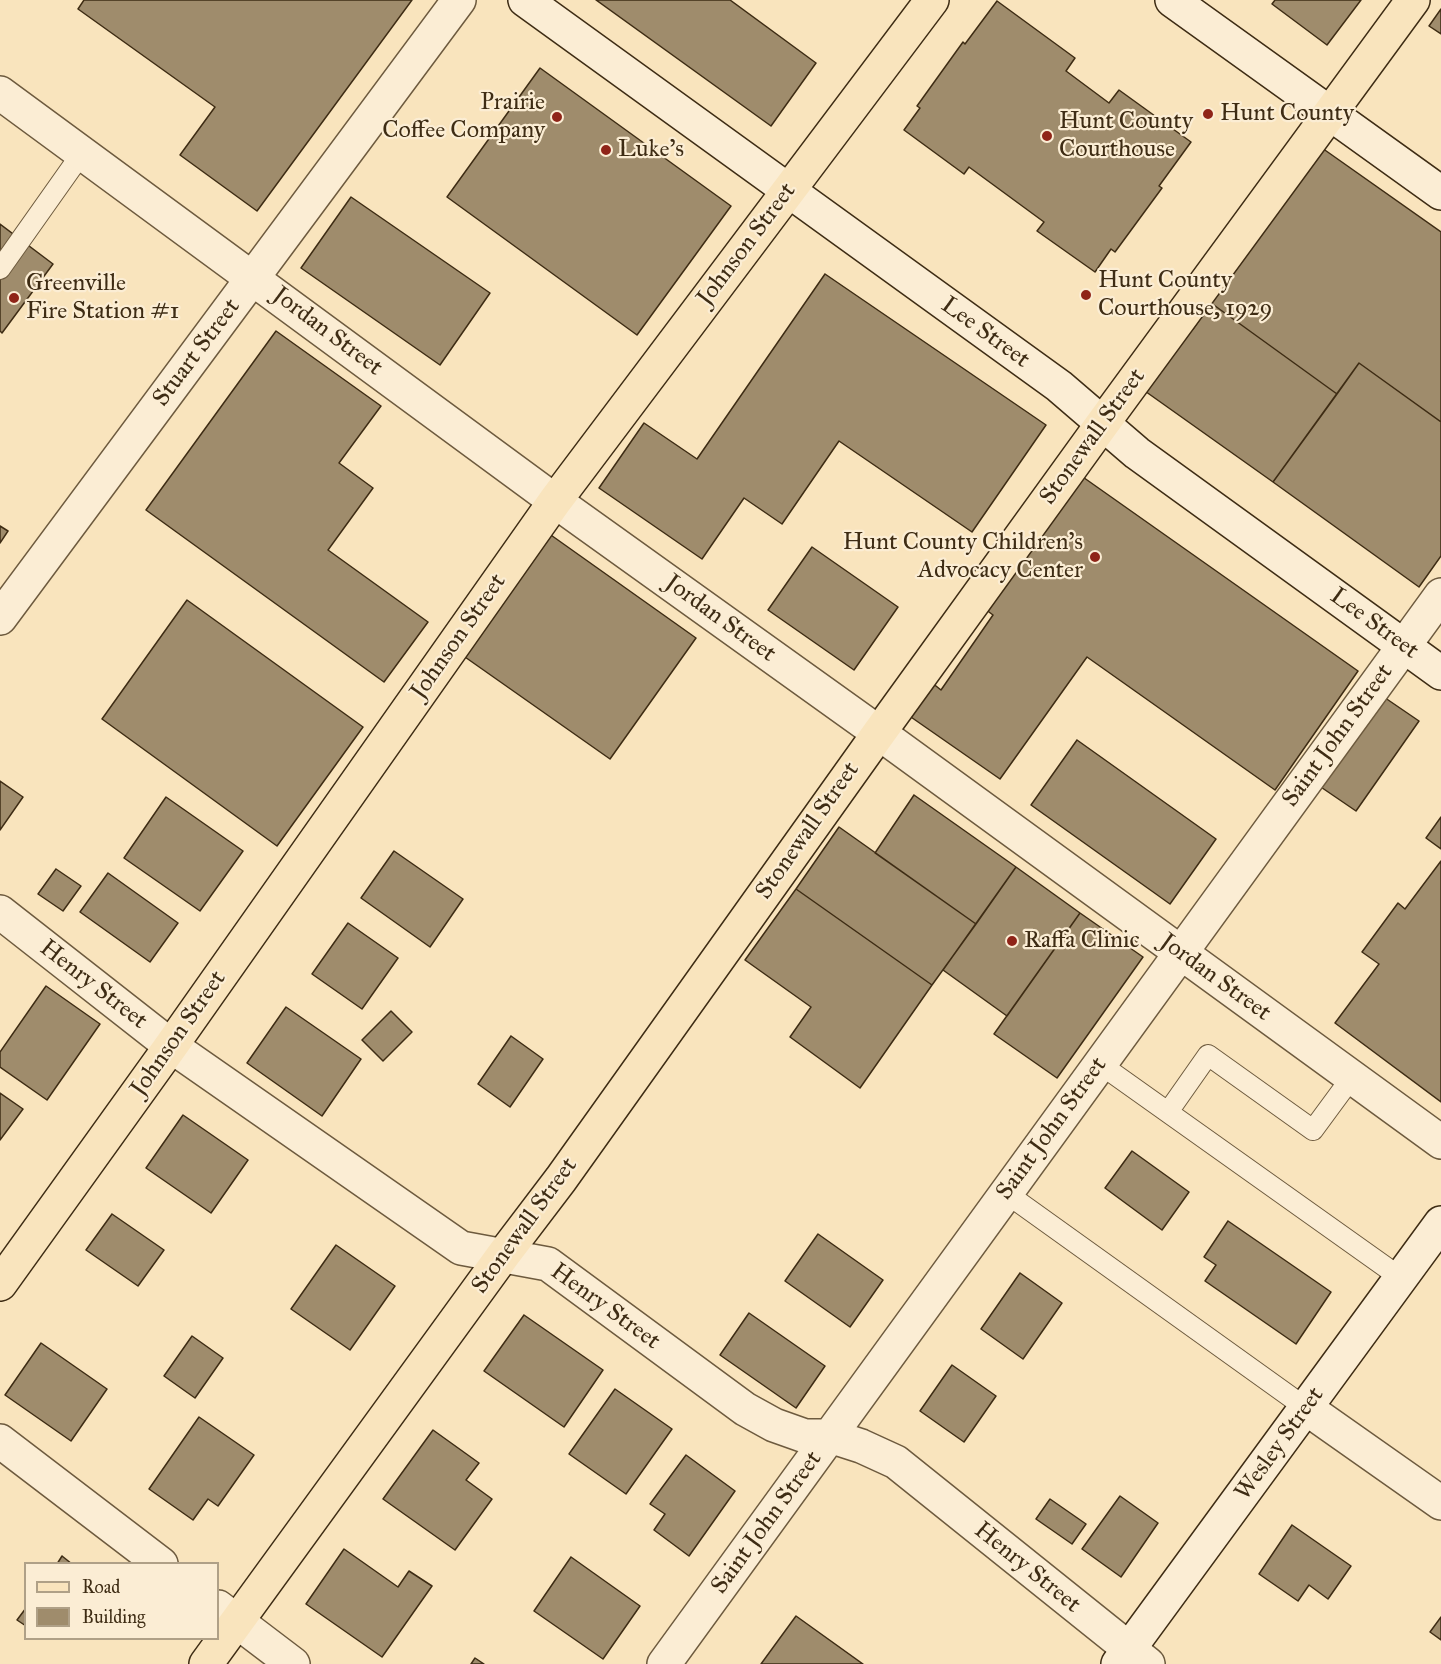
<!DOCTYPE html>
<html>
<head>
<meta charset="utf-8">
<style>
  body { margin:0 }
  #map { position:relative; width:1441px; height:1664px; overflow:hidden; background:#f9e4bd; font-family:"IM FELL Great Primer",serif }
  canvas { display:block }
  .legend { position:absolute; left:24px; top:1562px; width:195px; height:78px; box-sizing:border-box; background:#fbedd4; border:2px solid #afa087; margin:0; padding:8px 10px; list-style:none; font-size:18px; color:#3e2c14 }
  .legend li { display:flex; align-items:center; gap:12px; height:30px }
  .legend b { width:30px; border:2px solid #afa087 }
</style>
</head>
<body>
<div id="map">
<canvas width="1441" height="1664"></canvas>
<ul class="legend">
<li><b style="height:8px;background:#f9e4bd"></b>Road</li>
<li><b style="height:16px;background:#9f8c6c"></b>Building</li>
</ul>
</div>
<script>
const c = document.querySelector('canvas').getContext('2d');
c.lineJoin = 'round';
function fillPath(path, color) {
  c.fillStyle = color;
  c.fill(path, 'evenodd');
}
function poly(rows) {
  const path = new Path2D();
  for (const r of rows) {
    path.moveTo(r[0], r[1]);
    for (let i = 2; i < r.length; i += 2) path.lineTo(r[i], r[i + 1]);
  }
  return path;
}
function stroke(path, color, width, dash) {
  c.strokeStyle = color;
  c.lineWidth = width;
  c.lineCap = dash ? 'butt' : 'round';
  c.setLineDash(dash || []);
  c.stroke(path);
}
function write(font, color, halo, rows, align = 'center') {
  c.font = font + ' "IM FELL Great Primer",serif';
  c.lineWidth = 4.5;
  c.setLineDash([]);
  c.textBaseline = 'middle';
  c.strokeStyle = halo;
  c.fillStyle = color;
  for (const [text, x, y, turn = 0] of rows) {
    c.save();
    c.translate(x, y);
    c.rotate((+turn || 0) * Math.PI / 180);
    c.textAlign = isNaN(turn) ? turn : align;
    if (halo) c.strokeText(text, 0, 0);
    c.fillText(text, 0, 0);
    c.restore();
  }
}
const building = poly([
  [84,0,412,0,257,211,180,155,215,107,78,9,84,0],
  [596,0,730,0,816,63,771,126,596,0],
  [1275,0,1361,0,1327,45,1272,4,1275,0],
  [997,1,1075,58,1066,71,1109,103,1119,90,1191,142,1159,186,1162,188,1115,252,1111,249,1095,272,1037,231,1044,222,969,167,964,174,904,130,920,108,917,106,963,42,965,44,997,1],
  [1441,9,1441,34,1429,26,1441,9],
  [540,68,731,206,637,335,447,197,540,68],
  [1322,148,1441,232,1441,422,1359,363,1337,394,1211,303,1322,148],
  [351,197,490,293,440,365,301,268,351,197],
  [0,224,53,264,2,333,0,331,0,224],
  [825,274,1046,425,972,532,839,441,782,524,744,498,702,559,599,488,644,423,697,459,825,274],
  [1211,303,1337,394,1273,482,1135,384,1185,324,1193,329,1211,303],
  [276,331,381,406,339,463,373,488,328,550,428,622,384,682,146,510,276,331],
  [1359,363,1441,422,1441,556,1419,587,1273,482,1359,363],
  [1080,475,1358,671,1275,790,1087,657,1000,779,908,715,931,682,941,690,993,615,985,609,1080,475],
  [0,526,8,531,0,543,0,526],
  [541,528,696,638,610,759,455,650,541,528],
  [812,547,898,607,854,670,768,610,812,547],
  [187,600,363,727,277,846,102,719,187,600],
  [1375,691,1419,721,1356,811,1312,781,1375,691],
  [1077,740,1216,839,1170,904,1031,805,1077,740],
  [0,781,23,797,0,830,0,781],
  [914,795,1016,867,976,924,875,853,914,795],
  [166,797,243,851,200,911,124,858,166,797],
  [1441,817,1441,849,1426,838,1441,817],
  [839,827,976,924,932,985,796,889,839,827],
  [394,851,463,899,430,947,361,898,394,851],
  [1441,861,1441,1102,1335,1023,1379,964,1362,952,1398,903,1405,909,1441,861],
  [1016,867,1080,913,1007,1016,943,970,1016,867],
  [56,869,81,886,63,911,38,894,56,869],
  [108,873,178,923,150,962,80,912,108,873],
  [796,889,932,985,860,1088,790,1037,811,1007,745,960,796,889],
  [1080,913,1143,957,1057,1078,994,1034,1080,913],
  [348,923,398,958,362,1009,312,974,348,923],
  [46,986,100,1024,47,1100,0,1067,0,1052,46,986],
  [286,1007,361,1059,322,1116,247,1063,286,1007],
  [391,1011,412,1032,383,1061,362,1040,391,1011],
  [511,1036,543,1059,510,1107,478,1084,511,1036],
  [0,1093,23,1109,0,1140,0,1093],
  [183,1115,248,1160,211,1213,146,1168,183,1115],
  [1132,1151,1189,1192,1162,1230,1105,1188,1132,1151],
  [112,1214,164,1250,138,1286,86,1250,112,1214],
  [1228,1221,1331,1292,1296,1344,1205,1281,1216,1265,1204,1257,1228,1221],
  [818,1234,883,1280,850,1327,785,1281,818,1234],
  [336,1245,395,1286,350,1350,291,1309,336,1245],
  [1020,1273,1062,1303,1023,1359,981,1329,1020,1273],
  [749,1313,825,1366,796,1408,720,1355,749,1313],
  [524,1315,603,1370,564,1427,484,1371,524,1315],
  [192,1336,223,1358,195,1398,164,1376,192,1336],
  [41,1343,107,1389,71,1441,5,1395,41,1343],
  [952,1365,996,1396,964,1442,920,1411,952,1365],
  [615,1389,672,1429,626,1494,569,1454,615,1389],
  [199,1417,254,1455,218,1506,208,1499,193,1520,149,1489,199,1417],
  [433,1430,479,1463,466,1480,492,1499,455,1550,383,1499,433,1430],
  [686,1455,735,1491,689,1556,654,1530,665,1514,650,1504,686,1455],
  [1120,1496,1158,1523,1121,1577,1082,1549,1120,1496],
  [1050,1499,1086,1524,1072,1544,1036,1519,1050,1499],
  [1292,1525,1351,1566,1328,1599,1309,1585,1298,1601,1259,1574,1292,1525],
  [344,1549,398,1587,409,1571,432,1586,382,1657,306,1604,344,1549],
  [62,1556,72,1564,57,1564,62,1556],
  [571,1557,640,1606,603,1659,534,1611,571,1557],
  [26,1608,26,1626,17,1620,26,1608],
  [796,1616,863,1664,761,1664,796,1616],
  [1441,1617,1441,1640,1430,1632,1441,1617],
  [475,1658,484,1664,471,1664,475,1658]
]);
fillPath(building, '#9f8c6c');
stroke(building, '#3e2c14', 1.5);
const lane = poly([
  [0,269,82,153],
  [1100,1064,1401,1278],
  [1168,1112,1208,1055,1313,1130,1352,1077],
  [1006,1193,1306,1408]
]);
const street = poly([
  [0,93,555,501,879,733,1441,1142],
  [0,618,459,0],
  [0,912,171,1046,461,1248,548,1264,745,1409,774,1425,805,1436,830,1436,861,1446,896,1462,1148,1664],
  [1306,1408,1441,1503],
  [0,1441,161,1564],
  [218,1607,293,1664],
  [664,1664,1441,595]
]);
const secondary = poly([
  [525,0,1059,386,1137,453,1441,673],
  [1172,0,1441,193],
  [1118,1664,1441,1223]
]);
const primary = poly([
  [0,1284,171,1046,555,501,932,0],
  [206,1664,504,1254,561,1179,879,733,1103,423,1413,0]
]);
stroke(lane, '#6d5a3e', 22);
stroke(street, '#6d5a3e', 36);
stroke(secondary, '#3e2c14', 36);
stroke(primary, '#3e2c14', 36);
stroke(lane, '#fbedd4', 20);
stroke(street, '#fbedd4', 33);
stroke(secondary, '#fbedd4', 33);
stroke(primary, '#f9e4bd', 33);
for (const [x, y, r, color] of [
  [1208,114,6,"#8f2418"],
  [557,117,6,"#8f2418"],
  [1047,136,6,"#8f2418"],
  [606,150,6,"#8f2418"],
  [1086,295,6,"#8f2418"],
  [14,298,6,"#8f2418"],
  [1095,557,6,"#8f2418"],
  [1012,941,6,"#8f2418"]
]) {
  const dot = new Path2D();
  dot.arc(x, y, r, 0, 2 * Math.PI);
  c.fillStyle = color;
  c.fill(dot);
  stroke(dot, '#fbedd4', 2);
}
write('24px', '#3e2c14', '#fbedd4', [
  ["Prairie",545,103,"right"],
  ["Coffee Company",545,131,"right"],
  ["Hunt County",1220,114],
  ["Hunt County",1059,122],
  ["Courthouse",1059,150],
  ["Luke's",618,150],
  ["Hunt County",1098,281],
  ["Courthouse, 1929",1098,309],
  ["Greenville",26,284],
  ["Fire Station #1",26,312],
  ["Hunt County Children's",1083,543,"right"],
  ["Advocacy Center",1083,571,"right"],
  ["Raffa Clinic",1024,941]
], 'left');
write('24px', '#3e2c14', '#fbedd4', [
  ["Johnson Street",747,245,-53],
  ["Jordan Street",327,332,37],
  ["Lee Street",985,333,36],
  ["Stuart Street",197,353,-53],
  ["Stonewall Street",1093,437,-54],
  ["Jordan Street",720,619,36],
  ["Lee Street",1374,624,36],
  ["Johnson Street",459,637,-55],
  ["Saint John Street",1338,736,-54],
  ["Stonewall Street",808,831,-55],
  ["Jordan Street",1215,978,36],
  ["Henry Street",93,985,38],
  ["Johnson Street",179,1034,-55],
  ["Saint John Street",1052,1129,-54],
  ["Stonewall Street",525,1226,-54],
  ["Henry Street",605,1307,36],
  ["Wesley Street",1280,1444,-54],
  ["Saint John Street",767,1523,-54],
  ["Henry Street",1027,1568,39]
]);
</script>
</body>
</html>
